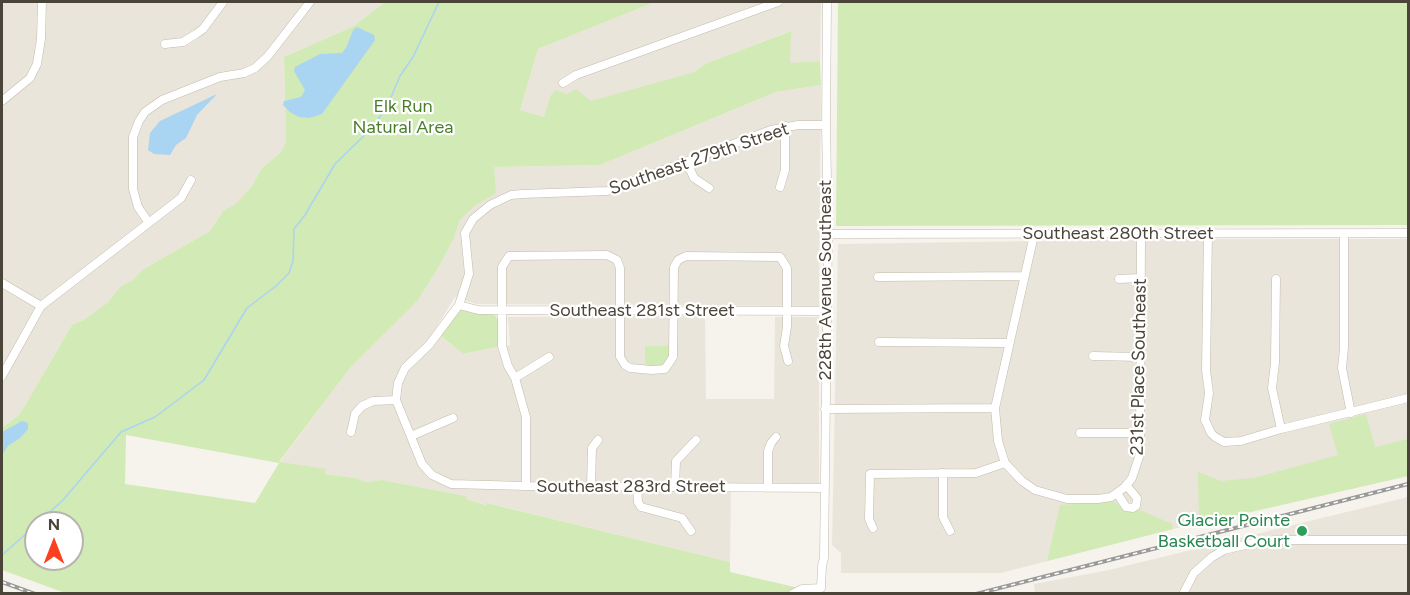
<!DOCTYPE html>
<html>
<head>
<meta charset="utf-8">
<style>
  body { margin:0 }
  #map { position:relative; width:1410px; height:595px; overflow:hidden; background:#f6f3ec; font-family:Figtree,sans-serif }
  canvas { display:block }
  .frame { position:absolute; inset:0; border:3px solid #4b4439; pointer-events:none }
  .north { position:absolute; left:24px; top:511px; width:60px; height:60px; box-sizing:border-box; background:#fff; border:2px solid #b7b4b0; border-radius:50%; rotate:0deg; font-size:16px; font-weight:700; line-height:24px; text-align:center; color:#4b4439 }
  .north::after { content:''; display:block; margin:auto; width:21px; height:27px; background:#fc3f1d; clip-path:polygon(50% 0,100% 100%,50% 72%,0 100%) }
</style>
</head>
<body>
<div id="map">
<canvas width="1410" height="595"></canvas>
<div class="frame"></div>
<div class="north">N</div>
</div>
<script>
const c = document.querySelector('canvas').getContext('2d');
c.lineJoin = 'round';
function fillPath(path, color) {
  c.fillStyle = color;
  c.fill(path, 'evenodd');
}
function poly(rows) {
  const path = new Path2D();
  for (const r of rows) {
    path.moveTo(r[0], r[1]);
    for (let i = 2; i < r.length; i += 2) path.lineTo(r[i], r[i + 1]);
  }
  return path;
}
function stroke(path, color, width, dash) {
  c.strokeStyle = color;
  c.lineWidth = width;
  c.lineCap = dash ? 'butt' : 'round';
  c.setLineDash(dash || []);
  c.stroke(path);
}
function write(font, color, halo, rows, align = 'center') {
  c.font = font + ' Figtree,sans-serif';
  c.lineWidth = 4.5;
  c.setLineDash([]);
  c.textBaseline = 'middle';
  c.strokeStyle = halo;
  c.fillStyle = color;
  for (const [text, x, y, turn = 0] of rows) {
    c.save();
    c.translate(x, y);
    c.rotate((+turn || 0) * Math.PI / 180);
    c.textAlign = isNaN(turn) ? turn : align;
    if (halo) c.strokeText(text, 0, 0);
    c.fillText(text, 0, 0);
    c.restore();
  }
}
fillPath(poly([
  [2,2,385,2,354,26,284,57,286,142,281,152,261,169,252,186,237,204,223,211,210,231,142,270,133,280,121,286,107,303,85,319,72,325,20,414,2,428],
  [655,2,821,2,820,61,790,64,790,31,707,63,694,72,544,117,520,110,538,49],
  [821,85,819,306,476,304,455,297,434,331,463,354,510,345,508,317,705,315,706,399,774,399,775,317,819,317,819,483,731,484,730,562,488,503,487,505,466,499,466,496,392,482,380,480,367,482,355,478,325,474,326,470,279,463,351,367,417,300,437,270,454,238,460,220,475,206,495,193,494,167,600,165,776,92],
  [1176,239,1408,239,1408,476,1173,529,1001,573,841,573,841,553,832,545,838,244],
  [1408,497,1408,593,1035,594,1034,584,1109,570]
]), '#eae5da');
fillPath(poly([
  [385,2,655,2,538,49,520,110,544,117,551,95,556,90,567,94,576,89,591,101,694,72,707,63,791,31,790,63,820,61,821,85,776,92,600,165,494,167,496,193,475,206,460,220,454,238,437,270,417,301,351,367,279,462,326,469,325,474,355,478,367,482,381,480,392,482,466,496,466,499,486,505,487,503,730,562,730,572,820,593,68,594,2,570,2,428,20,414,72,325,85,319,107,303,121,286,133,280,142,270,210,231,223,211,237,203,252,186,261,169,281,152,286,142,284,57,354,26],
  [126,435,279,463,255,503,125,484],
  [36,523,72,523,72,559,36,559],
  [838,2,1408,2,1408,225,836,226],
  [460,310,495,315,499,322,498,347,463,354,441,336],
  [645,346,669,346,669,359,660,366,645,367],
  [1366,414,1375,447,1408,439,1408,476,1199,524,1198,472,1221,481,1254,478,1338,455,1329,424],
  [1110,501,1115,502,1124,511,1138,509,1172,524,1173,529,1047,561,1060,505]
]), '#d2eab5');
fillPath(poly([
  [357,27,374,35,375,40,322,114,309,118,299,117,290,112,283,105,284,101,301,97,305,90,294,71,295,67,320,54,342,53,346,48,353,30],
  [217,94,197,115,186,138,176,145,170,155,154,154,148,150,150,133,160,121],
  [22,421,28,423,28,429,20,438,8,446,2,455,2,432]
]), '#a9d4f2');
stroke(poly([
  [38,523,63,500,121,432,155,417,204,380,247,308,276,286,289,273,293,261,294,229,305,215,335,164,375,125,389,102,400,76,413,57,439,2],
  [2,555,36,525]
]), '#a9d4f2', 1.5);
const minor = poly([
  [165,44,183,42,196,34,203,29,223,2],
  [563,83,576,75,778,2],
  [2,101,30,78,37,64,41,39,42,2],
  [687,163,694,178,709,188],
  [780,187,785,170,785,126],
  [149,223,138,207,133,189,133,137,139,121,145,112,162,100,220,77,244,73,255,68,268,56,310,2],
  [1208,233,1206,370,1209,393,1205,420,1211,433,1215,437,1224,442,1241,441,1281,429,1408,398],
  [828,234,1408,233],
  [1344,234,1344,348,1342,368,1351,413],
  [1034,235,995,408,998,441,1005,463,1022,481,1035,490,1067,499,1098,499,1111,497,1125,487,1132,478,1140,454,1141,234],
  [878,277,1024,276],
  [1119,279,1140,278],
  [1276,279,1275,363,1272,388,1281,429],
  [2,283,41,306],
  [459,305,478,310,826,311],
  [879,342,1009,343],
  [1093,356,1140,357],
  [2,376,41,306,181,198,191,180],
  [515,378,549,357],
  [825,409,995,408],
  [351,432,355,414,362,406,373,401,396,400],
  [1080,433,1139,433],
  [411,436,453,418],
  [943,473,943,517,950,531],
  [526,486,526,417,515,378,508,366,502,346,502,267,509,256,607,255,617,260,620,268,620,357,625,365,630,368,652,370,665,369,673,357,674,267,678,260,686,256,780,257,787,268,787,327,784,346,788,361],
  [637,486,638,502,641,507,682,518,691,531],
  [591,487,592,448,598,440],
  [675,487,676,461,696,440],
  [768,488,768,451,771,443,776,437],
  [824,488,526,486,451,484,432,475,422,464,396,400,398,383,405,368,429,345,459,305,469,274,465,233,473,219,490,205,511,195,522,194,607,191,771,130,798,125,826,125],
  [1117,493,1126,507,1133,508,1136,506,1137,498,1126,485],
  [873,528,869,519,870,474,976,473,1005,463],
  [792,594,802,589,821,588,822,566,824,558,828,234,826,125,827,2],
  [1183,594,1194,573,1212,557,1224,550,1253,543,1275,540,1408,540]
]);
stroke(minor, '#c2bbae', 9);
stroke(minor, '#fff', 8);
const rail = poly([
  [2,582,35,594],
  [976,594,1408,484]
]);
stroke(rail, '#9a9a9a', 4);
stroke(rail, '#fff', 1.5, [4.5]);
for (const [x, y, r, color] of [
  [1302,531,6,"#2e9e5b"]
]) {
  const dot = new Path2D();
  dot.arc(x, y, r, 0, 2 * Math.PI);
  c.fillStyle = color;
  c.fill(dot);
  stroke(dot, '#fff', 2);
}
write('18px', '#4a7f2a', '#fff', [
  ["Elk Run",403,107],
  ["Natural Area",403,128]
]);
write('18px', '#4b4439', '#fff', [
  ["Southeast 279th Street",699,159,-19],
  ["Southeast 280th Street",1118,234],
  ["228th Avenue Southeast",826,280,-90],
  ["Southeast 281st Street",642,311],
  ["231st Place Southeast",1139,367,-89],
  ["Southeast 283rd Street",631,487]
]);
write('18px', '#27864d', '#fff', [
  ["Glacier Pointe",1290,521],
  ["Basketball Court",1290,542]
], 'right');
</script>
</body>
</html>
